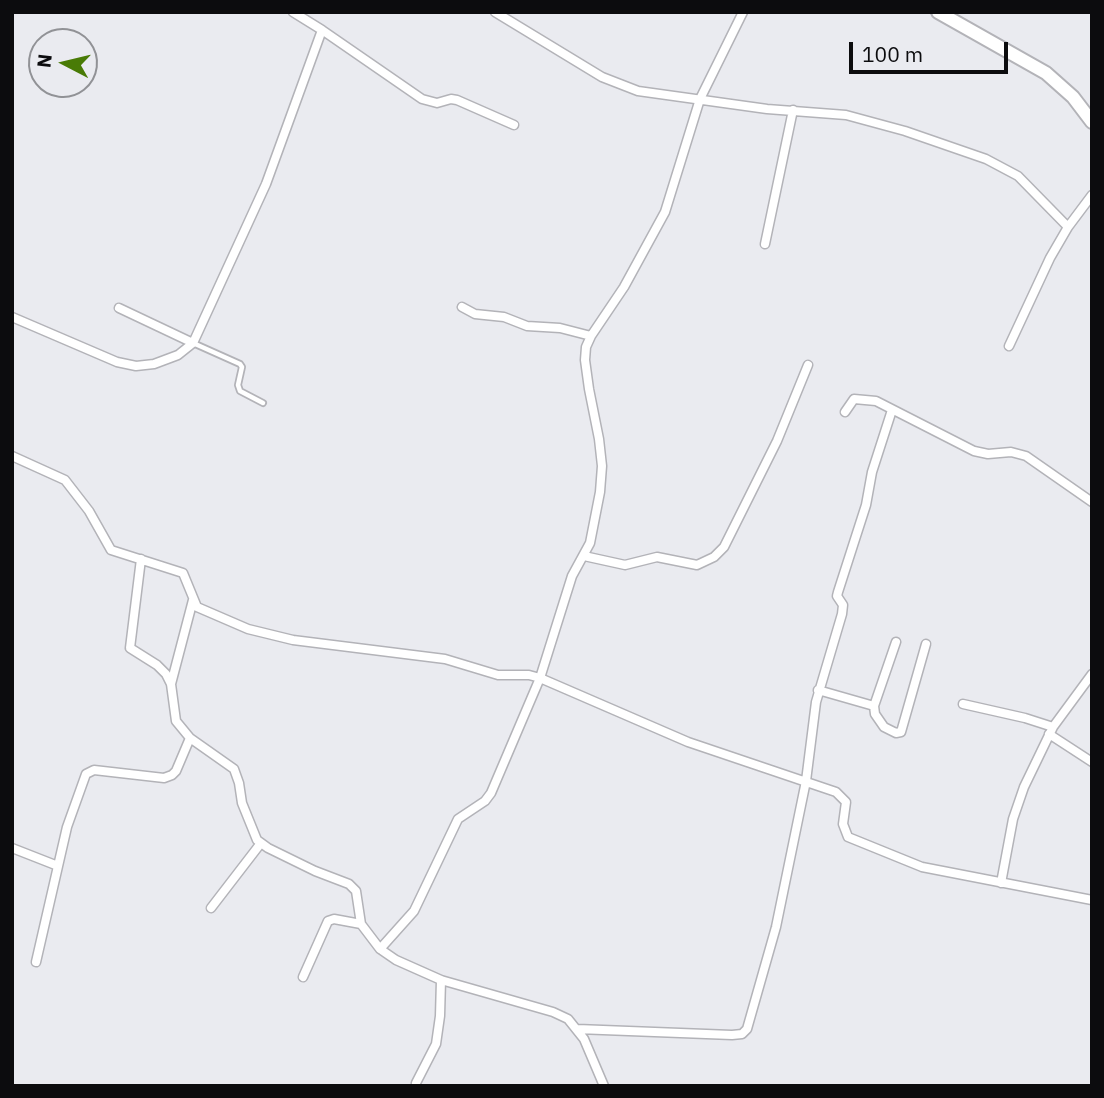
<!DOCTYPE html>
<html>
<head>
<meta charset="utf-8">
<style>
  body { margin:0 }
  #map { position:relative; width:1104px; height:1098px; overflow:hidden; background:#eaebf0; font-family:"IBM Plex Sans",sans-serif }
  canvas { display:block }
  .frame { position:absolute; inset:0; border:14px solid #0c0c0e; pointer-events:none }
  .north { position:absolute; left:28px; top:28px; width:70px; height:70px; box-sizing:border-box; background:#eaebf0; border:2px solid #919296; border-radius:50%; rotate:277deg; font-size:19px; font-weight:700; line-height:28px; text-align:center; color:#0c0c0e }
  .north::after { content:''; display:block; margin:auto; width:24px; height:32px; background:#497b06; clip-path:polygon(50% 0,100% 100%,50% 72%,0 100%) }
  .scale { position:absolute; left:849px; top:42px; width:159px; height:32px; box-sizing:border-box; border:4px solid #0c0c0e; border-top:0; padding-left:9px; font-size:21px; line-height:24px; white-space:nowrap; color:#0c0c0e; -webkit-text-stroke:5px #eaebf0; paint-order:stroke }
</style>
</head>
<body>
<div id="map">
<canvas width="1104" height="1098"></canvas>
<div class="frame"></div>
<div class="north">N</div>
<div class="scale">100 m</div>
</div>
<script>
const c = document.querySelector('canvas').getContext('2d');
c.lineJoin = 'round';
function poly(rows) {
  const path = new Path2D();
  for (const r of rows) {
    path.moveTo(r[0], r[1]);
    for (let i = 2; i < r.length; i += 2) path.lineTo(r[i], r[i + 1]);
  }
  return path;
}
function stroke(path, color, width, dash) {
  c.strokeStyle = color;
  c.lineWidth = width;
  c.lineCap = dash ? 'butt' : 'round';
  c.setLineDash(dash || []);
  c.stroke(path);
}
const lane = poly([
  [193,343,240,364,242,367,238,385,240,391,263,403]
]);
const street = poly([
  [495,12,602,77,638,91,767,109,846,115,905,131,986,159,1018,176,1068,227],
  [322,30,422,99,437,103,451,99,457,100,514,125],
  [765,244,793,110],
  [462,307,475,314,504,317,527,326,560,328,591,336],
  [119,308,193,343],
  [12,317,117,362,136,366,154,364,178,355,193,343,266,184,322,30,293,12],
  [1009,346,1050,258,1068,227,1092,195],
  [845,412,854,399,876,401,974,451,988,454,1011,452,1026,456,1092,502],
  [12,456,65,480,89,511,111,550,183,573,197,607,248,629,293,640,445,659,498,675,529,675,540,678,688,742,836,792,846,802,843,824,848,837,922,867,1092,900],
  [584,556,625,565,657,557,697,565,714,557,724,547,777,441,808,365],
  [141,559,130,648,157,665,166,674,171,684,176,721,190,738],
  [171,684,193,600],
  [818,690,874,706,896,642],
  [963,704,1025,718,1053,727],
  [874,706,875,714,884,727,896,733,901,732,926,644],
  [1049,734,1092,762],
  [12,848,58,866],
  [1001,883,1013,819,1024,787,1053,727,1092,674],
  [211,908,261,843],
  [380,949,414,911,458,819,485,801,491,793,540,678,572,576,590,543,600,492,602,466,599,439,589,389,585,360,586,347,591,336,624,287,665,212,700,99,743,12],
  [36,962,67,827,86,774,94,770,164,778,172,775,176,771,190,738,234,769,239,783,242,803,257,840,268,848,315,871,349,884,356,891,361,924,380,949,396,960,441,980,553,1012,568,1019,584,1039,604,1086],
  [303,977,328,921,334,919,361,924],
  [577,1029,732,1035,742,1034,747,1029,776,927,806,781,816,702,842,614,843,605,837,596,838,592,866,505,872,472,892,410],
  [416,1083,436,1044,440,1016,441,980]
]);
const secondary = poly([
  [938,12,1046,73,1073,97,1092,122]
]);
stroke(lane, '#b3b3b8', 8);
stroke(street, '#b3b3b8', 11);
stroke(secondary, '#b3b3b8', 16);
stroke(lane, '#fff', 4.5);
stroke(street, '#fff', 8);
stroke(secondary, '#fff', 12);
</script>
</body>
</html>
